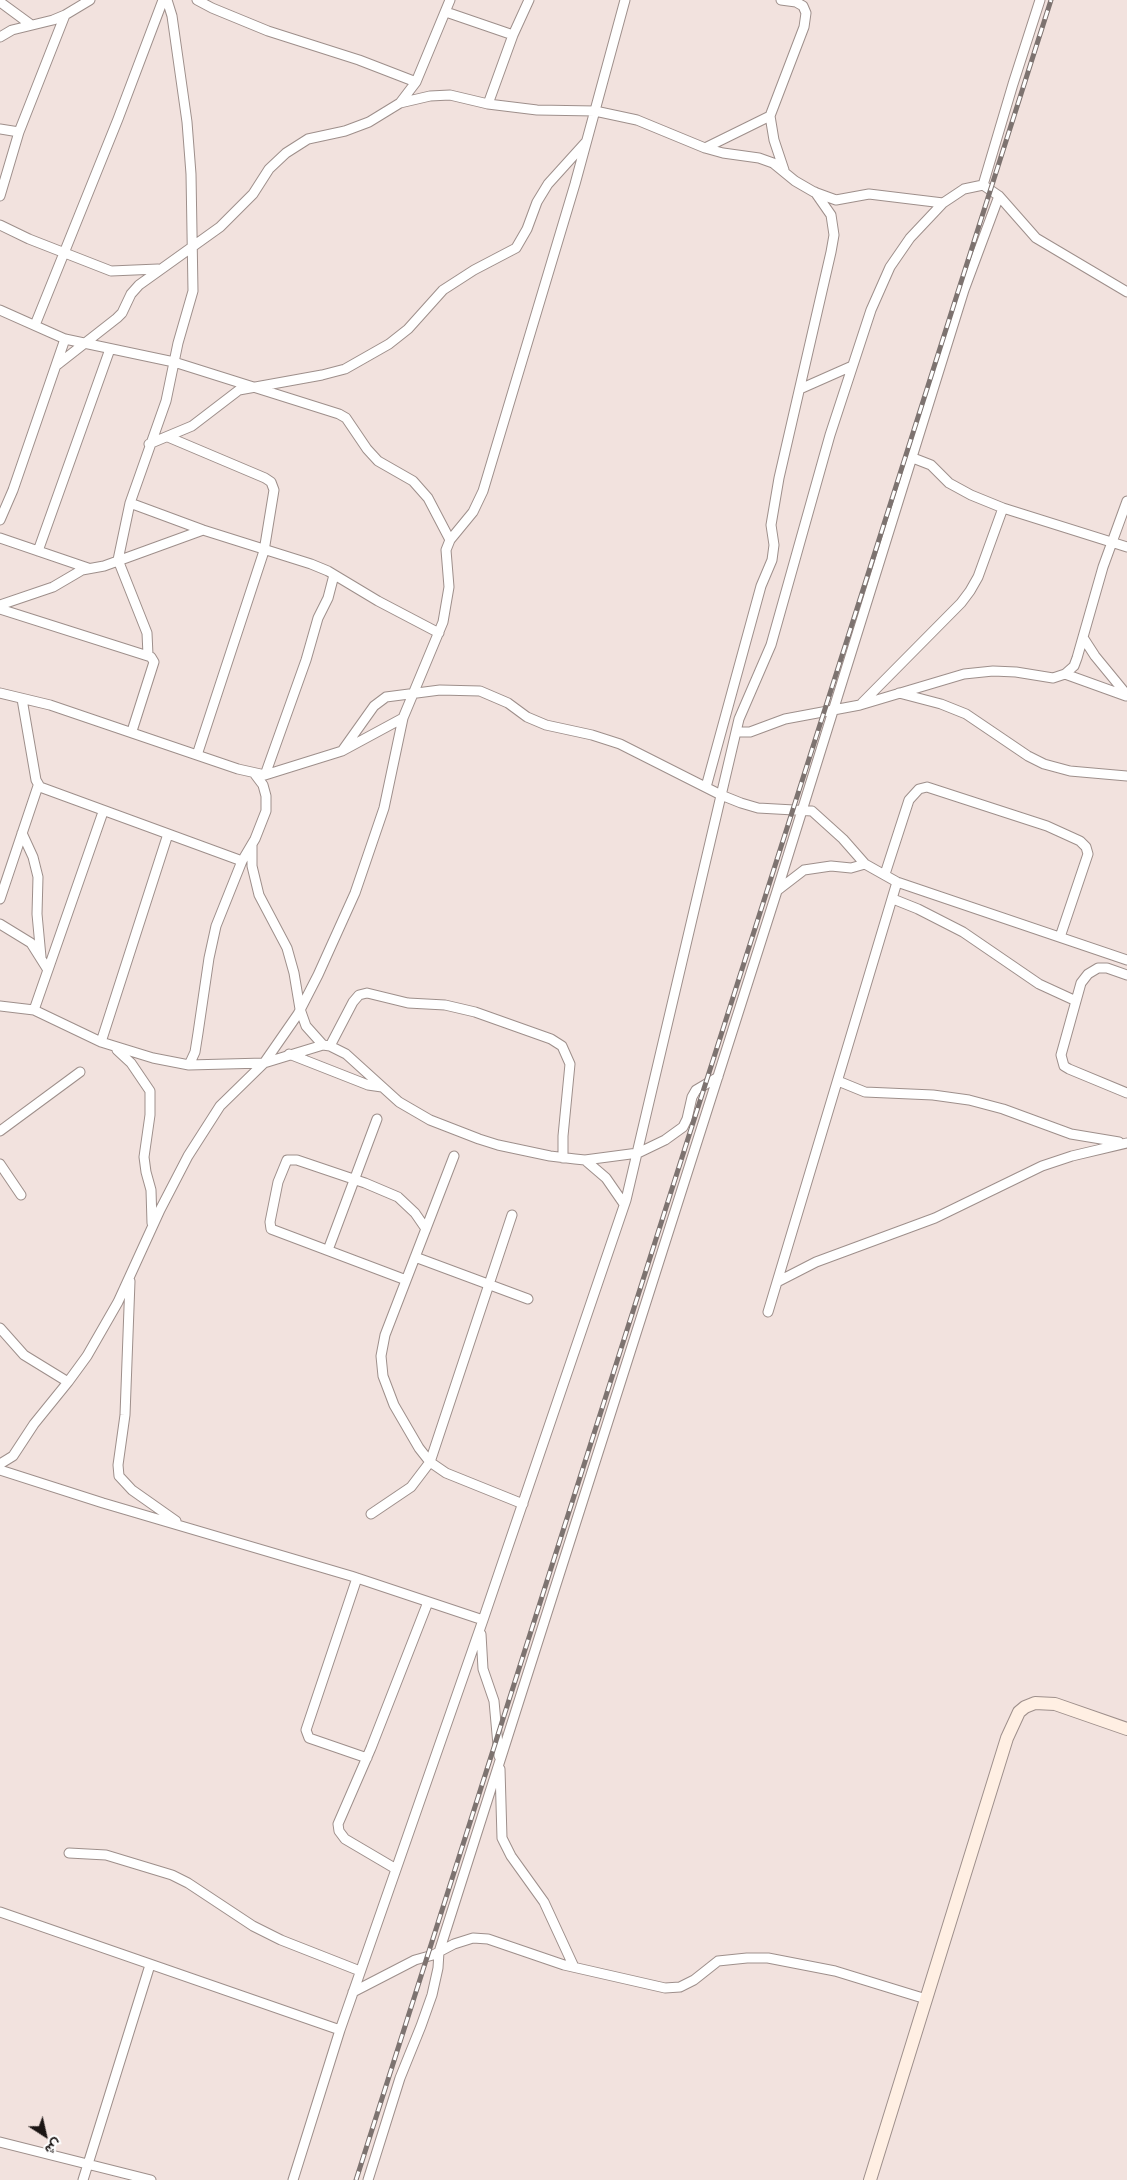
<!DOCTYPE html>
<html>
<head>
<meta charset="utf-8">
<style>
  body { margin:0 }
  #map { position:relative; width:1127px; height:2180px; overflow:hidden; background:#f2e2de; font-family:Raleway,Vazirmatn,sans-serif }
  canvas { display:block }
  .north { position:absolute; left:20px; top:2110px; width:50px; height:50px; -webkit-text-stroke:4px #fff; paint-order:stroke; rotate:145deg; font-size:14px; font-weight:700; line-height:20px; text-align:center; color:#1b1514 }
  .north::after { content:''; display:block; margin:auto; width:18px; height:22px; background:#1b1514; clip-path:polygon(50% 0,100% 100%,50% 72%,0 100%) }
</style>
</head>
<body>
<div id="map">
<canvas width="1127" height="2180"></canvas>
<div class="north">ش</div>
</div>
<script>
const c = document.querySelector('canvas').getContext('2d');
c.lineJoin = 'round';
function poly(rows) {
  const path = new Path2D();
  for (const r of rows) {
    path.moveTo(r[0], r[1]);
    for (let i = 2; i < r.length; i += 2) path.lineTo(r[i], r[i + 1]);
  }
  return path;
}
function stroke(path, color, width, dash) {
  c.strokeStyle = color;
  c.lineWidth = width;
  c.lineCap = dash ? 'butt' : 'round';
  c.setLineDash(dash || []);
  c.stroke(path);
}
const street = poly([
  [197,0,212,8,268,31,359,60,416,82],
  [781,0,796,2,803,6,806,13,804,27,770,116,774,140,784,170],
  [0,2,30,24],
  [446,12,513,35],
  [0,37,12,30,53,20,65,15,90,0],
  [400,103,416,82,450,0],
  [488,104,513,35,529,0],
  [0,129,19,132],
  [705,148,770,116],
  [983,185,999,196,1036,238,1127,292],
  [0,196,19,132,65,15],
  [0,225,29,239,111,271,158,269],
  [0,310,65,339,174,362,339,414,346,418,367,449,378,461,413,481,428,498,450,540],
  [35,325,118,119,163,0],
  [57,365,117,318,122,313,131,294,139,285,220,227,253,194,269,169,286,153,308,139,345,131,369,122,400,103,430,96,450,95,488,104,537,110,595,111,637,120,705,148,723,153,759,158,773,163,795,181,814,192,836,200,869,194,943,203],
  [800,389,852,366],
  [168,437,265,478,271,482,274,490,264,551,197,755],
  [149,444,192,426,239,390,322,375,345,369,389,344,408,329,443,290,474,270,516,248,527,229,537,202,548,184,586,142],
  [913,458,931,465,949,483,971,495,1003,508,1127,547],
  [130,503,203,530,311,564,328,571,378,601,439,633],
  [0,520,13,490,65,339],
  [0,538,88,568],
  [38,551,110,349],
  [0,605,53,587,82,570,104,566,203,530],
  [0,609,151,657,154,662,132,731],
  [1084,639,1095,656,1127,695],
  [148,655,147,633,118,560,130,503,166,401,178,343,193,291,191,174,187,122,172,16,167,0],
  [1065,674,1126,696],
  [0,693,50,705,238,769,265,775,342,751,403,718],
  [899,693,941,704,966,714,1028,756,1044,764,1070,771,1127,776],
  [22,699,36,780,40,787,242,861],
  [862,703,961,603,970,591,978,577,1003,508],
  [737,732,750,732,785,719,860,705,964,674,993,671,1016,672,1053,678,1065,674,1074,666,1077,658,1103,567,1127,501],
  [342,751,374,706,386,697,440,690,480,691,508,703,527,717,546,725,592,735,620,744,721,795,741,803,758,808,812,811,843,839,865,864,897,882,1127,960],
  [265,775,306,660,318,618,328,598,334,575],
  [706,787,761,586,772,560,774,545,771,525,779,478,831,252,834,235,831,215,815,192],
  [22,833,33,857,38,877,37,914,41,957],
  [252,844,252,866,259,895,287,948,294,973,300,1009,306,1026,323,1045],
  [885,874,909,800,919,789,927,787,1047,826,1080,841,1086,847,1088,854,1060,937],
  [778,890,804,870,831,866,851,868,865,864],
  [0,899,38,786],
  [893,899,918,909,963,932,1039,984,1076,1001],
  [0,924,31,943,48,970],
  [1127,975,1107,968,1098,968,1088,974,1081,983,1061,1055,1064,1066,1069,1069,1127,1093],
  [0,1006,34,1010,101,1042,153,1058,189,1065,264,1063,323,1045,330,1046,346,1054,399,1102,430,1120,479,1139,498,1145,550,1156,575,1159,585,1160,638,1153,665,1140,683,1127,687,1119,692,1097,696,1090,718,1077],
  [34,1010,103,812],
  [101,1042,168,834],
  [330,1046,353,1002,359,995,367,993,408,1003,445,1005,475,1012,551,1039,562,1046,570,1064,563,1136,563,1158],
  [117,1050,131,1063,150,1091,150,1115,144,1157,146,1172,151,1190,152,1223],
  [289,1054,368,1085,382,1087],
  [189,1065,195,1052,198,1033,209,958,216,926,242,861,255,839,266,811,266,796,263,785,254,773],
  [838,1081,865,1092,933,1095,969,1100,1003,1109,1071,1134,1119,1142],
  [0,1131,80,1072],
  [454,1156,385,1335,381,1356,383,1376,394,1405,419,1448,430,1462,446,1473,523,1504],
  [585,1160,606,1178,624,1204],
  [0,1164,21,1195],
  [328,1250,377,1119],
  [415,1257,528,1299],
  [406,1280,271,1229,270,1222,278,1182,287,1160,297,1160,365,1183,398,1197,415,1213,426,1229],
  [130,1281,125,1415,118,1465,119,1476,132,1490,176,1521],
  [777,1282,816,1262,935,1218,1042,1166,1072,1156,1127,1143],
  [768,1312,897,882],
  [0,1328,24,1355,68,1382],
  [0,1464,13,1456,34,1424,68,1382,87,1356,118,1302,160,1210,188,1156,220,1106,264,1063,298,1014,318,975,355,893,384,808,403,718,443,622,449,587,446,550,450,540,473,512,483,491,575,184,625,0],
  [0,1470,103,1503,351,1576,483,1620],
  [371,1514,411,1487,430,1462,512,1215],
  [357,1578,306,1730,309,1738,367,1758],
  [481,1634,483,1669,494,1701,499,1756],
  [500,1769,502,1838,511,1856,544,1902,574,1967],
  [69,1853,106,1855,172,1875,188,1883,253,1926,281,1940,360,1971],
  [396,1869,345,1839,339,1831,338,1824,371,1748,428,1602],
  [0,1912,340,2030],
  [353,1992,415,1960,433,1955,454,1944,473,1938,488,1939,564,1965,665,1988,680,1987,694,1980,718,1961,747,1958,768,1958,835,1971,926,1999],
  [0,2142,151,2180],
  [83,2180,150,1965],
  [293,2180,340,2030,483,1620,626,1200,739,719,771,645,830,435,871,310,890,267,910,238,943,203,964,189,983,185,1013,84,1040,0],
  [368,2180,400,2078,421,2026,432,1995,438,1968,439,1952,777,891,964,290,999,196]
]);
const secondary = poly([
  [870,2180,1007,1738,1019,1712,1025,1707,1035,1703,1055,1704,1127,1729]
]);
stroke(street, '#9e8f8b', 11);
stroke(secondary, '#9e8f8b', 14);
stroke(street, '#fff', 9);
stroke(secondary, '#ffefe3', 12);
const rail = poly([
  [356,2180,1051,0]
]);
stroke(rail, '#7d7370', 5);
stroke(rail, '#fff', 3, [9]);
</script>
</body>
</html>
